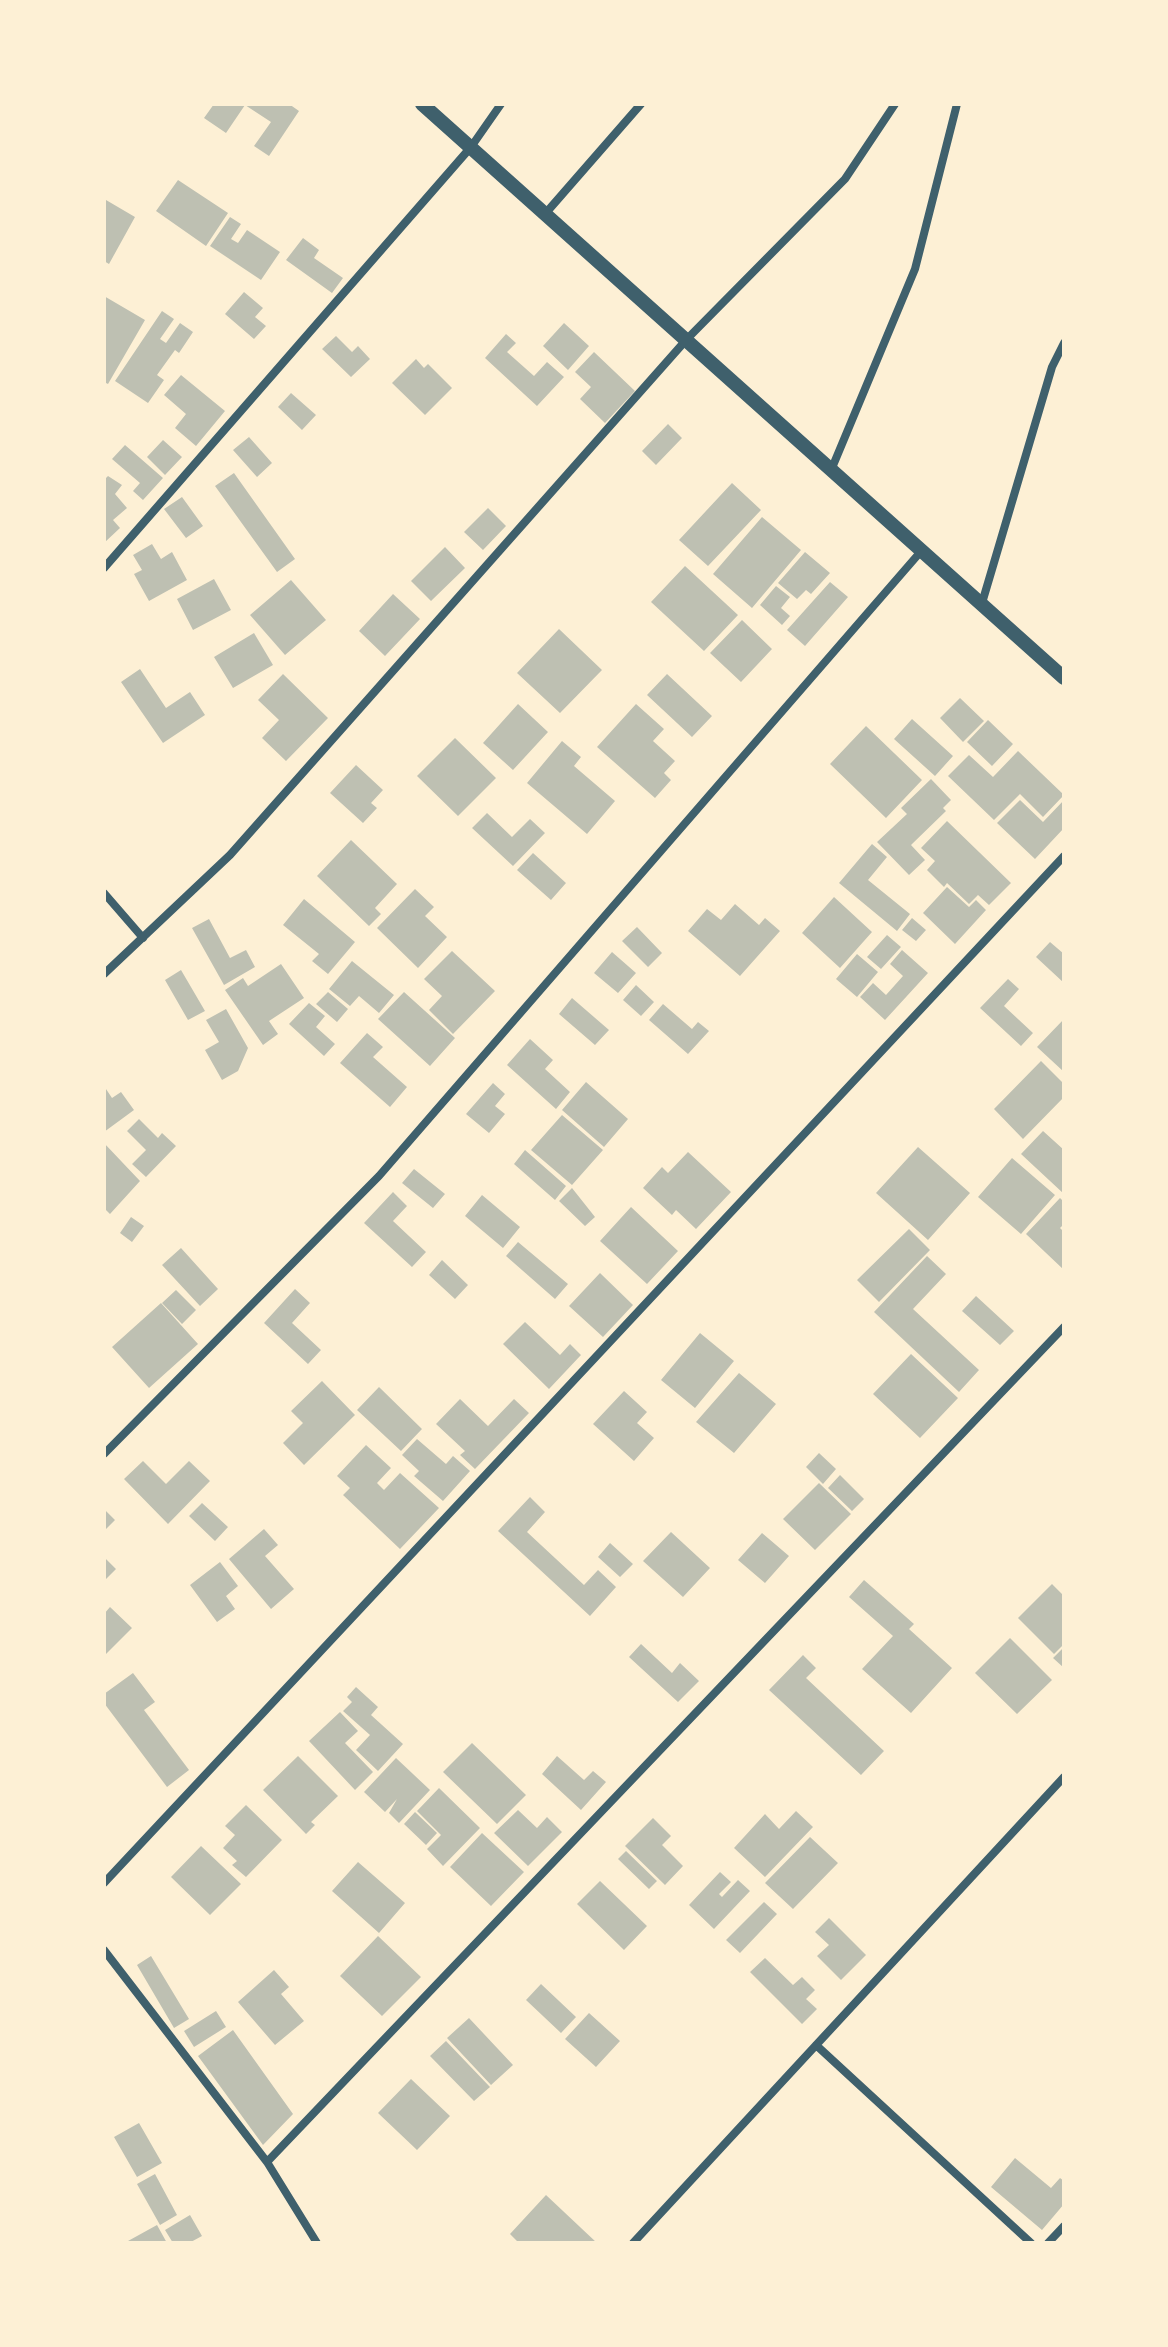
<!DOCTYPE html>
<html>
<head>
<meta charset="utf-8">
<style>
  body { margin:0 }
  #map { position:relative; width:1168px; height:2347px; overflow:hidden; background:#fdf0d5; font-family:"Zilla Slab",serif }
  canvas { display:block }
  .frame { position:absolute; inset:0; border:106px solid #fdf0d5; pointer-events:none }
</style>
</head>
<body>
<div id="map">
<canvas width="1168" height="2347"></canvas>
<div class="frame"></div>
</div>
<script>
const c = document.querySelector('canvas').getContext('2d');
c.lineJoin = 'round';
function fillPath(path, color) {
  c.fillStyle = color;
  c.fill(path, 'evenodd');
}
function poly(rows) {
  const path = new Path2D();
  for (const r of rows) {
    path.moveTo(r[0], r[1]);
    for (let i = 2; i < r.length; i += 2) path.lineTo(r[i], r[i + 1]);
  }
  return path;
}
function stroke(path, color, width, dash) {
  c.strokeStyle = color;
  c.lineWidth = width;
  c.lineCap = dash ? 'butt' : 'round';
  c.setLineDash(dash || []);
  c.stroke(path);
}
fillPath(poly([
  [214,104,289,104,299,111,269,156,254,146,271,122,245,105,226,133,204,118],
  [178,180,228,213,206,246,156,211],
  [106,200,135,217,109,264,104,261],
  [230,217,241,224,231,239,238,243,247,230,280,252,261,280,210,246],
  [303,238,319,250,314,258,343,278,332,293,286,260],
  [244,292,263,308,255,317,266,326,254,339,225,314],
  [104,296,145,320,108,384,104,382],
  [162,311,174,319,160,339,166,343,180,323,193,332,179,353,175,350,157,375,164,380,148,403,115,381],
  [564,323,589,346,568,370,543,346],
  [506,334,516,343,507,352,534,376,547,362,564,377,537,406,485,358],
  [336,336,352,352,358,346,370,359,351,377,322,349],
  [594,352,635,391,605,423,580,399,591,387,575,372],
  [416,359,424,368,428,364,452,388,425,415,392,383],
  [181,375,225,411,196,446,175,428,186,414,164,395],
  [291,393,316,415,302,430,278,407],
  [668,424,682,438,656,465,642,451],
  [249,437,272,463,257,477,233,450],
  [163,440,182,457,165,475,147,457],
  [125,445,163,478,143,500,133,491,140,483,112,459],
  [234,473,295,559,277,572,215,486],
  [108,476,122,485,115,494,127,508,113,520,120,528,104,543,104,480],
  [732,483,761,510,708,566,679,540],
  [182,497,203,526,186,538,164,509],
  [488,508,506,526,483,550,464,532],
  [762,517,801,550,752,608,713,574],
  [152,544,161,559,172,552,187,580,149,601,134,574,142,570,133,555],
  [445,547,465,568,431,601,411,581],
  [805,552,830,573,811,594,806,590,797,599,778,583],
  [685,566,738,615,704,651,651,602],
  [214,579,231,610,193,630,177,599],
  [291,580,326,620,285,655,250,615],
  [830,582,848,597,805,646,787,630],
  [776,586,790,597,781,608,790,616,782,625,760,605],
  [393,594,420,619,385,656,359,631],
  [742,620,772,649,741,682,710,653],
  [559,629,602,670,560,713,517,673],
  [254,633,273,665,233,688,214,657],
  [140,669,166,708,190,692,205,715,163,743,121,682],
  [283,674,328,718,286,761,262,738,279,720,258,700],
  [667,674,712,716,692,737,647,695],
  [960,698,984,721,963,742,940,718],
  [518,704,548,732,513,770,483,743],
  [636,704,664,729,653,741,675,761,664,773,671,780,655,798,597,747],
  [912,719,953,756,935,776,894,739],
  [988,720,1013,744,992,766,967,742],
  [866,726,922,780,886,818,830,764],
  [455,738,496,778,458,816,417,776],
  [562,741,581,757,574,766,615,801,587,834,527,783],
  [1018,751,1064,795,1043,817,1020,794,994,820,948,776,969,755,993,777],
  [356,765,383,790,371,803,377,808,363,823,330,793],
  [931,779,951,800,943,808,946,811,911,845,925,860,909,875,877,842,907,814,901,808],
  [1020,800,1043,822,1064,800,1064,828,1035,859,997,823],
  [487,813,512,837,530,819,545,833,513,866,472,828],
  [947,821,1011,883,989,905,978,895,969,904,947,883,944,887,927,870,935,861,921,848],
  [351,840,397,884,375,908,381,914,369,926,317,876],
  [872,844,887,857,868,880,910,914,897,931,839,883],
  [533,853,566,883,551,900,517,870],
  [947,887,969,907,976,900,986,910,955,944,923,913],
  [415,889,434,907,425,916,447,937,418,968,377,928],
  [834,897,872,932,840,968,802,933],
  [304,899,355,942,328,974,312,961,319,954,283,925],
  [735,904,759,925,765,918,780,931,740,976,688,931,707,909,721,920],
  [912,918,926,930,916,941,902,930],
  [209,919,230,958,246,950,255,967,224,985,192,928],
  [637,927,662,953,648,967,622,941],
  [887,935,901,947,881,969,867,957],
  [1050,942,1064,954,1064,983,1036,957],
  [902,950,928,973,885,1020,860,997,873,983,886,995,903,976,890,964],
  [452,951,495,991,453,1034,429,1010,442,996,424,979],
  [612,952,636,973,618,993,594,973],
  [857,954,878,972,857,997,836,979],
  [352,961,394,995,379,1013,359,996,350,1006,329,989],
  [281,964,304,998,269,1021,278,1034,263,1045,225,990,243,978,248,986],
  [181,970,205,1011,188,1020,165,980],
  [1008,979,1019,989,1004,1006,1033,1033,1021,1046,980,1008],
  [636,985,654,1002,641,1016,623,1000],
  [328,992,348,1009,337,1022,316,1004],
  [404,992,455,1038,430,1066,378,1019],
  [572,998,609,1030,595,1045,559,1014],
  [309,1003,325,1016,316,1027,335,1044,324,1056,289,1024],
  [663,1004,692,1029,698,1022,709,1031,688,1054,649,1020],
  [226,1009,248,1048,238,1071,222,1080,205,1050,219,1042,206,1020],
  [1064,1019,1064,1072,1037,1047],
  [367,1033,383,1047,373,1057,407,1087,390,1107,340,1063],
  [530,1039,553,1060,545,1069,570,1092,556,1109,507,1065],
  [1041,1061,1064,1084,1064,1097,1023,1139,994,1109],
  [586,1082,628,1119,604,1147,562,1110],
  [493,1083,505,1094,495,1106,505,1114,489,1133,466,1114],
  [104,1086,112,1098,121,1092,134,1110,104,1132],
  [562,1115,603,1150,572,1185,531,1150],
  [139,1119,158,1138,162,1133,176,1146,146,1177,132,1164,146,1150,127,1131],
  [1043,1131,1064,1150,1064,1194,1021,1154],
  [104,1143,140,1181,110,1214,104,1208],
  [918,1147,970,1193,928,1240,876,1193],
  [525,1150,566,1186,555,1200,514,1164],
  [688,1152,731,1192,696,1229,676,1210,672,1215,643,1188,662,1167,668,1173],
  [1012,1158,1055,1195,1021,1234,978,1197],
  [414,1169,445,1194,433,1208,402,1183],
  [572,1188,595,1217,585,1226,559,1201],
  [393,1192,407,1206,393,1221,426,1252,412,1267,364,1223],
  [482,1195,520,1227,503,1248,465,1216],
  [1060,1198,1064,1202,1064,1224,1060,1228,1064,1232,1064,1270,1026,1234],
  [631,1207,678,1251,647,1284,600,1241],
  [131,1217,144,1226,132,1242,120,1233],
  [909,1229,930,1250,879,1302,857,1280],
  [518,1242,568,1284,555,1299,506,1256],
  [181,1248,218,1289,200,1306,162,1265],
  [927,1256,946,1274,913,1309,979,1370,959,1392,874,1312],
  [442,1260,468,1285,455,1299,429,1275],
  [600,1273,633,1305,603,1337,569,1306],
  [295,1289,310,1303,292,1323,321,1350,308,1364,264,1323],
  [176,1290,196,1310,182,1324,162,1303],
  [976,1296,1014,1331,1000,1345,962,1311],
  [161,1303,198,1344,149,1388,112,1347],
  [525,1322,560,1355,570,1344,581,1355,549,1389,503,1344],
  [700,1333,734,1361,695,1408,661,1380],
  [911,1354,958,1398,920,1438,873,1394],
  [739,1373,776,1404,734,1453,696,1422],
  [322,1381,355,1415,304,1465,283,1443,303,1423,291,1411],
  [379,1387,422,1429,401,1451,357,1410],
  [624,1391,647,1412,637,1423,654,1438,634,1461,593,1424],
  [460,1399,488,1426,514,1399,529,1413,475,1469,460,1455,465,1451,436,1424],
  [417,1439,446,1464,453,1456,470,1471,443,1501,414,1476,419,1471,402,1455],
  [366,1445,391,1468,377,1483,384,1490,400,1473,439,1508,400,1549,343,1495,350,1488,337,1476],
  [819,1453,836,1469,823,1484,806,1467],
  [143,1461,166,1484,189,1461,210,1481,168,1524,124,1479],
  [840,1475,864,1499,852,1511,828,1488],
  [819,1483,851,1514,815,1550,783,1519],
  [530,1497,545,1512,527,1532,584,1585,598,1570,616,1587,590,1616,498,1531],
  [202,1503,228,1527,215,1541,189,1516],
  [104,1509,115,1520,104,1531],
  [264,1529,278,1545,265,1556,294,1589,271,1609,229,1559],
  [671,1532,710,1568,683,1597,643,1561],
  [762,1533,789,1556,765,1583,738,1560],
  [610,1543,633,1564,620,1577,598,1557],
  [104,1557,116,1569,104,1581],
  [220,1562,238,1586,226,1596,235,1609,217,1622,190,1585],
  [864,1580,914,1624,909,1629,952,1668,911,1713,862,1669,893,1636,849,1597],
  [1052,1584,1064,1596,1064,1644,1054,1654,1018,1618],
  [110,1607,132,1628,104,1656,104,1614],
  [1010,1638,1052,1680,1017,1714,975,1673],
  [641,1644,672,1673,680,1663,699,1681,678,1702,629,1657],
  [1064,1647,1064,1668,1053,1658],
  [803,1655,816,1668,806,1678,884,1751,861,1775,769,1690],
  [133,1673,155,1702,144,1710,189,1770,167,1787,104,1703,104,1694],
  [356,1687,378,1707,371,1715,403,1744,378,1771,356,1750,370,1735,343,1711,352,1702,347,1697],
  [340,1712,358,1731,345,1743,373,1772,355,1790,309,1741],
  [472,1743,526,1795,497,1824,443,1772],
  [298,1756,338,1796,311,1822,315,1825,306,1834,263,1790],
  [557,1756,584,1780,593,1771,606,1782,581,1810,542,1774],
  [396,1758,430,1790,399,1823,389,1813,397,1799,385,1812,364,1792],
  [439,1788,480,1828,443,1866,427,1849,441,1835,417,1811],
  [246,1805,282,1840,246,1877,232,1865,237,1861,223,1848,235,1835,225,1826],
  [518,1810,537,1828,547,1817,562,1832,528,1866,494,1833],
  [796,1811,813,1827,765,1877,734,1848,765,1814,779,1829],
  [415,1812,437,1833,426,1845,404,1824],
  [653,1818,671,1836,662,1845,683,1866,665,1885,625,1846],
  [482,1833,524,1872,491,1906,450,1867],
  [810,1837,838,1863,793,1909,765,1883],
  [201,1846,241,1884,210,1915,171,1877],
  [626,1851,657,1881,649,1889,618,1859],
  [358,1862,405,1903,379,1933,332,1891],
  [720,1872,731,1882,719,1894,722,1897,738,1880,750,1891,714,1929,689,1905],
  [600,1881,647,1926,624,1950,577,1904],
  [764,1902,777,1914,740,1953,726,1940],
  [829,1918,866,1955,841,1980,817,1956,829,1945,815,1932],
  [378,1936,421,1977,382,2016,340,1976],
  [151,1956,189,2019,174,2028,137,1965],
  [765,1958,793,1985,802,1977,815,1990,806,1999,817,2009,802,2024,750,1972],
  [274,1970,289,1987,281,1994,304,2021,275,2045,238,2002],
  [541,1984,576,2017,561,2033,526,2000],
  [216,2011,226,2027,194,2047,184,2031],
  [589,2013,620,2041,596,2067,565,2039],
  [469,2018,513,2065,491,2085,447,2038],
  [233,2030,293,2114,263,2145,198,2056],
  [446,2041,490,2087,474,2101,430,2056],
  [411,2079,450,2116,417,2150,378,2113],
  [139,2123,162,2163,137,2177,114,2137],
  [1015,2158,1051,2188,1060,2178,1064,2181,1064,2204,1042,2230,991,2187],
  [155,2174,177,2215,160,2225,137,2184],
  [546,2195,597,2243,519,2243,510,2234],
  [190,2215,202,2236,189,2243,173,2243,165,2230],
  [157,2225,167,2243,129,2243,128,2241]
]), '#bec0b2');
stroke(poly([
  [545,214,641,104],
  [832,468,915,269,957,104],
  [104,568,471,147,501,104],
  [982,603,1052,367,1064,343],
  [104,893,143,938],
  [104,974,230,855,687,339,845,179,895,104],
  [104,1454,379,1176,923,549],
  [104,1883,1064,856],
  [104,1950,267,2162,317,2243],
  [816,2045,1031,2243],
  [267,2162,1064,1327],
  [633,2243,1064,1777],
  [1048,2243,1064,2226]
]), '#3f606c', 8);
stroke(poly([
  [422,104,1064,678]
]), '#3f606c', 14);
</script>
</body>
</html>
